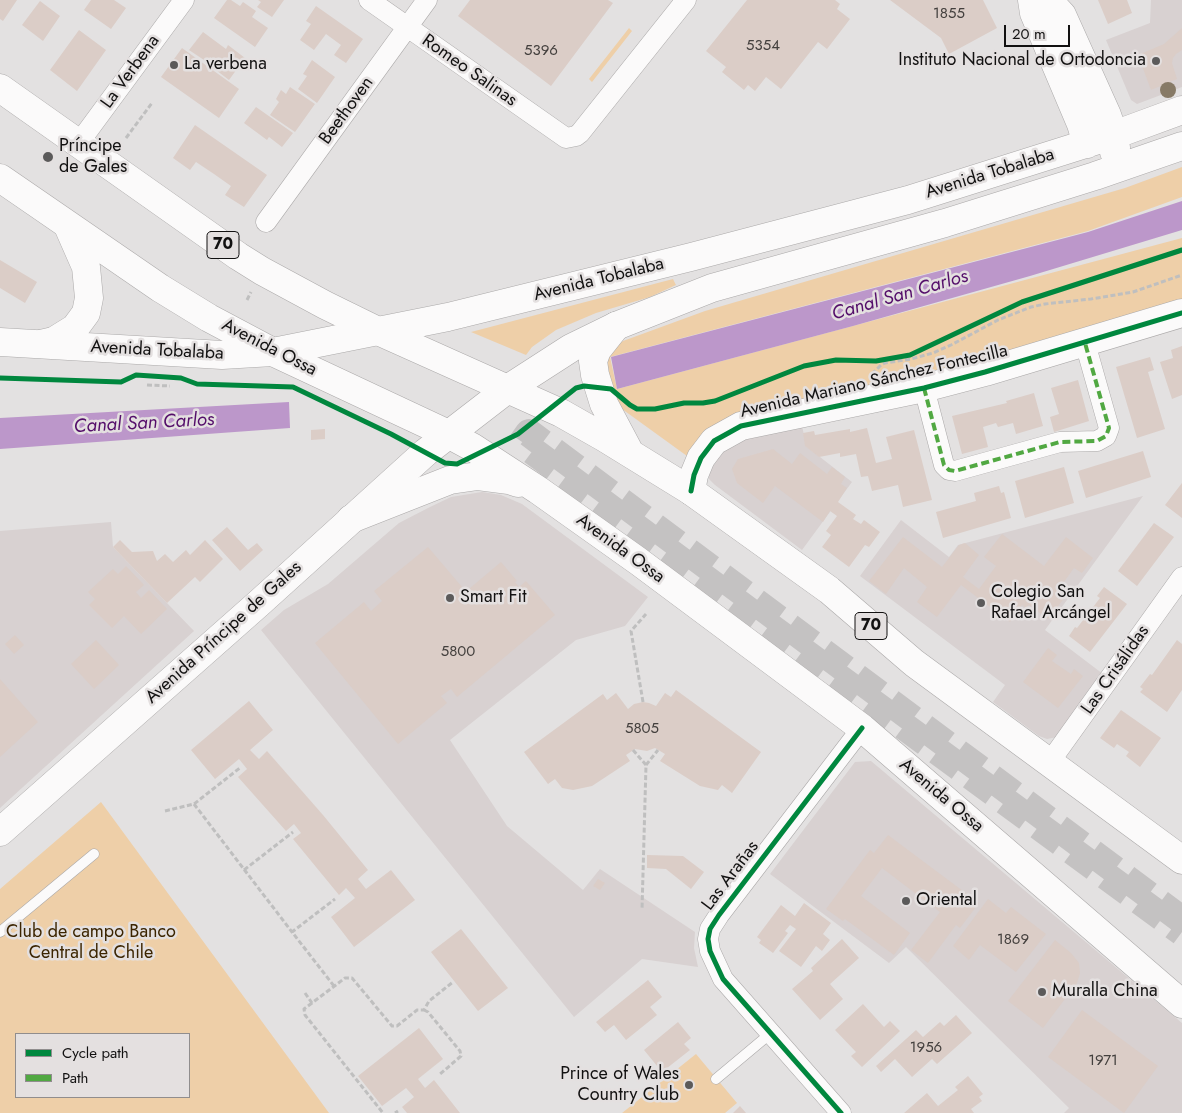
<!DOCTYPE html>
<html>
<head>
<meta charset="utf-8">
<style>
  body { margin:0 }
  #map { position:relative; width:1182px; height:1113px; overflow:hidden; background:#e3e1e1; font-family:Jost,sans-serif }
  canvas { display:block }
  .legend { position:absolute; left:15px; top:1033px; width:175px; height:65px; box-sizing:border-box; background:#e4e0e0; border:1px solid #908d8d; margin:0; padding:6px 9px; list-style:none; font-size:15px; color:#121111 }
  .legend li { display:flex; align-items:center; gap:10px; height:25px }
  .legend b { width:25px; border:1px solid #908d8d }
  .scale { position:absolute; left:1004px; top:25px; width:66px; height:22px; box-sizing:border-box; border:2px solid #121111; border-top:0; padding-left:6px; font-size:15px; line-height:18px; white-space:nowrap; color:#121111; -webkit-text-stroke:4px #e4e0e0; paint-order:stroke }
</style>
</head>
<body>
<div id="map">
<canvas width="1182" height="1113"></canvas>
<ul class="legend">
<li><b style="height:6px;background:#00873e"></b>Cycle path</li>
<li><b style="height:6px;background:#51a842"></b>Path</li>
</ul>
<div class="scale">20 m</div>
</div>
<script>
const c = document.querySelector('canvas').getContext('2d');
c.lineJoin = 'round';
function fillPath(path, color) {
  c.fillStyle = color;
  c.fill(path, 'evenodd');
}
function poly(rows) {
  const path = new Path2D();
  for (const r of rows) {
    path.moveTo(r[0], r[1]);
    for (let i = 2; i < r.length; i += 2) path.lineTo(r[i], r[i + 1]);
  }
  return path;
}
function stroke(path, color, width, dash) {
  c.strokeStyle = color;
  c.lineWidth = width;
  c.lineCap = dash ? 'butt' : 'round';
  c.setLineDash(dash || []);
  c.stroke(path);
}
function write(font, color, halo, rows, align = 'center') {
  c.font = font + ' Jost,sans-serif';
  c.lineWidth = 5;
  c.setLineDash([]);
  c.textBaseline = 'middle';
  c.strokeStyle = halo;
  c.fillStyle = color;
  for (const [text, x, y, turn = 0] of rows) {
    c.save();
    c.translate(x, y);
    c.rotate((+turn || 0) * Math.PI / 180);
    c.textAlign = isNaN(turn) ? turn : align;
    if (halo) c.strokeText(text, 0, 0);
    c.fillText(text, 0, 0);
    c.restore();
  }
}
fillPath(poly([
  [1151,0,1182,0,1182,87,1137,104,1131,100,1106,40,1150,23],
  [801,420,806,446,852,482,802,550,715,485,709,479,708,469,725,442],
  [482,492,501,495,522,504,648,597,625,626,576,640,450,740,507,826,583,890,600,869,695,932,694,948,698,967,642,959,574,1017,261,630,284,610,328,584,399,523,430,507,451,497],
  [1143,496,1045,630,1103,674,1057,737,1047,739,1039,736,993,702,1005,685,860,576,901,520,949,557,958,545],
  [111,522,113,547,194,631,0,808,0,531],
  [871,761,1182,1023,1182,1113,1064,1113,1069,1108,906,947,889,963,770,874,855,762]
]), '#d8d1d1');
fillPath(poly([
  [629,28,632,31,592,82,589,79],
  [1182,167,1182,197,1088,231,610,357,617,389,1182,238,1182,302,690,456,687,456,622,409,610,396,606,352,623,341,705,311,1125,188],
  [673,279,676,285,650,297,596,313,556,330,532,347,526,355,471,332],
  [101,802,329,1113,0,1113,0,889],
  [16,1034,189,1034,189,1097,16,1097],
  [696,1054,737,1103,725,1113,622,1113]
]), '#eecfa8');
fillPath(poly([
  [1182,201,1182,230,1030,276,853,326,617,389,611,357,1088,232],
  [289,402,290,428,0,449,0,418]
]), '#bc97ca');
fillPath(poly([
  [0,0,17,0,3,21,0,19],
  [91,0,114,0,126,8,111,29,84,10],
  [227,0,231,0,240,6,243,2,256,11,252,17,268,28,255,47,214,18],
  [258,0,284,0,272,17,257,7,261,2],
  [470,0,608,0,613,3,551,86,458,16],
  [747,0,835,0,840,4,837,9,850,19,827,49,818,42,781,89,766,77,755,91,748,85,744,90,722,72,726,67,706,51],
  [890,0,983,0,997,28,949,54,941,38],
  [1098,0,1127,0,1132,13,1108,24],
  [40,1,60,16,43,41,22,25],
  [316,6,363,39,346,63,334,55,341,45,326,34,314,50,300,40,311,24,306,21],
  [1182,28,1182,50,1176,54,1173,58,1172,63,1177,79,1151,90,1138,55,1164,44],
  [79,30,106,50,77,91,50,70],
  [203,32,226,49,228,45,245,58,229,80,212,67,216,62,210,57,207,62,189,50],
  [182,48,239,89,219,118,161,77],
  [312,60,335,77,317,103,298,89,307,76,303,74],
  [290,87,315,104,295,132,270,115,279,102,276,99,281,90,286,94],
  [256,107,293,133,282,147,269,137,267,140,244,123],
  [195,125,267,175,244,207,225,195,231,186,214,174,196,162,190,170,173,158],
  [0,260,37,282,25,303,0,288],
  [1182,346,1182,395,1172,399,1160,362,1173,358,1171,350],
  [1150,357,1154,370,1148,372,1165,429,1137,438,1116,367],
  [1078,380,1089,421,1054,432,1050,417,1059,414,1051,388],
  [1034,393,1043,426,1016,434,1013,423,998,427,996,423,983,427,988,447,962,454,952,416,1007,403,1006,401],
  [867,428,876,463,892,459,886,437,914,430,932,500,903,507,898,485,872,491,868,476,861,477,856,454,840,457,840,453,819,457,805,446,803,433,814,431,815,435,850,429,850,432],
  [325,429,325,439,311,440,311,430],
  [773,449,792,464,800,453,827,474,832,467,845,477,841,484,847,488,838,502,856,515,853,519,861,524,864,520,880,532,869,547,865,545,849,567,822,547,831,535,826,531,837,516,830,511,823,522,775,486,763,503,737,483,732,469,738,459],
  [1143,451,1151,477,1086,498,1078,471],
  [1064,467,1074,503,1025,518,1015,481],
  [1182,483,1182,518,1165,505],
  [999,486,1001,493,1004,492,1011,518,943,538,936,512,976,501,974,493],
  [1154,523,1174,537,1137,586,1118,571],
  [227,527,248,550,257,543,263,550,240,571,212,540],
  [1002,534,1044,566,1066,537,1093,558,1082,573,1074,568,1061,586,1069,592,1048,619,1029,605,1026,608,1022,605,1010,622,961,585,937,617,917,602,927,587,904,568,886,594,869,581,903,537,942,567,959,545,965,543,979,555,963,577,979,589,996,566,984,557],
  [120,540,132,552,153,551,157,561,165,554,173,562,186,550,190,555,205,540,223,559,200,582,195,577,167,603,113,547],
  [428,547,462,587,460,589,463,594,501,562,517,581,515,582,519,587,526,581,555,615,457,697,451,689,441,696,447,703,398,744,315,643,364,602,371,611,382,601,374,591],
  [126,566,144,585,136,592,141,598,149,590,167,609,141,634,124,616,112,628,89,605,95,599,88,592,113,569,118,574],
  [1104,587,1127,604,1090,652,1069,636,1075,627,1077,628,1100,598,1097,596],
  [15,635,24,645,14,654,5,644],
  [96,640,119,665,94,689,71,664],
  [1177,640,1182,644,1182,690,1167,712,1140,692,1143,689,1140,687,1150,674,1152,675],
  [1048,648,1057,655,1052,661,1071,674,1074,669,1083,676,1058,708,1023,682],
  [0,679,38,722,0,757],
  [676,690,761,752,732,793,722,785,718,790,700,786,660,761,665,754,655,748,647,751,635,749,626,755,630,761,592,786,573,790,562,788,555,779,548,784,524,752,603,694,607,700,616,693,628,709,634,704,643,702,649,703,656,706,665,693,671,697],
  [249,701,273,730,250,750,259,759,267,751,323,815,368,870,358,879,366,889,391,870,415,900,354,947,331,917,355,898,346,888,339,895,293,839,301,833,294,824,286,831,238,777,247,769,239,759,215,779,191,750],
  [1121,710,1161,738,1140,767,1126,756,1129,752,1117,744,1114,748,1100,738],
  [888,835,979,903,960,928,956,925,928,963,911,950,940,912,882,868,861,896,910,933,894,955,845,919,843,921,826,909,870,850,874,853],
  [647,855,683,856,704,872,691,889,666,869,647,868],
  [598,879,605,883,600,890,593,886],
  [988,899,1006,913,1011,907,1046,934,1016,972,980,945,969,960,953,946],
  [804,903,831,923,823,934,830,940,822,951,816,946,801,967,779,951,796,929,790,925,785,931,788,933,773,953,759,943,761,940,757,937,781,905,795,916],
  [461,929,508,988,478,1011,431,952],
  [842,939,859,958,830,984,843,999,820,1020,792,989,813,971,811,968],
  [1055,940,1071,953,1079,963,1080,973,1077,983,1043,1028,1008,1001],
  [648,980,662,997,650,1007,657,1015,626,1040,614,1025,605,1032,596,1022],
  [863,1004,884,1027,890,1021,900,1031,862,1067,851,1056,856,1052,835,1030],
  [1082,1010,1158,1066,1124,1113,1048,1057],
  [956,1015,972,1033,937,1064,932,1059,912,1077,895,1059,881,1072,876,1066,916,1030,923,1037,940,1022,944,1026],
  [678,1022,691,1038,684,1044,690,1050,662,1072,644,1050],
  [419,1028,443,1059,418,1079,425,1088,434,1080,460,1113,407,1113,402,1107,414,1097,406,1088,382,1106,358,1076],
  [968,1076,983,1094,979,1097,982,1101,971,1109,974,1113,904,1113,927,1093,938,1106,958,1090,955,1087],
  [740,1106,746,1113,733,1113]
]), '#dbcdc7');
stroke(poly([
  [1182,920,529,433,522,443,1182,932]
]), '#c4c2c2', 28, [28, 14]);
const lane = poly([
  [0,932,94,854],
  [716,1079,771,1033]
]);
const street = poly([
  [369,0,566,138,576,136,580,133,686,0],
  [78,144,184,0],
  [266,222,427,0],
  [924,388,944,465,949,470,955,471,1060,442,1097,441,1106,436,1109,428,1085,343],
  [1049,763,1182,577],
  [841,1113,723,979,710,951,708,939,710,929,719,915,862,728]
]);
const secondary = poly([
  [1032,0,1034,13,1081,124,1087,144],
  [1048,0,1062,15,1107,115,1114,135,1116,148,1114,152],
  [0,342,222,355,273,352,448,317,691,257,908,200,1114,135,1182,110],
  [691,491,694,475,701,458,714,441,741,426,924,388,985,372,1182,313],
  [0,832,258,604,426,452,509,388,571,348,616,326,712,288,945,223,1095,176,1182,146]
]);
const primary = poly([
  [0,88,238,256,262,271,325,305,378,331,561,413,605,438,691,491,829,590,914,663,1182,860],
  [0,178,160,288,209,318,273,352,448,434,472,447,538,490,638,561,862,728,1182,1004],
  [616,326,597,350,593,361,595,375,604,404,630,453],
  [41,344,54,341,75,328,86,313,89,298,86,267,68,226],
  [351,519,450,480,478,476,509,480,518,483]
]);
stroke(lane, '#aba9a9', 11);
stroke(street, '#aba9a9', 21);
stroke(secondary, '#aba9a9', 29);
stroke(primary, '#aba9a9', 29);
stroke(poly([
  [126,138,152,103],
  [247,300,251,292],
  [872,374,881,365,885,363,911,359,933,353,951,345,998,320,1031,307,1045,304,1091,299,1133,292,1182,275],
  [147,385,170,386],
  [643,702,631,631,646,614],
  [633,750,646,765,642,910],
  [646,765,658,750],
  [194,804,292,932],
  [165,811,194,804,241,767],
  [244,870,293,832],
  [334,986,292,932,335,899],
  [305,993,312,1003,345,978,352,978,392,1026,397,1026,417,1010,424,1010,429,1001,453,982],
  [312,1003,304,1009,305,1015,383,1113],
  [424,1010,428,1012,460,1051,461,1056,439,1075],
  [395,1113,398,1111]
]), '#bfbfbf', 3, [5, 2.5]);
stroke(lane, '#fbfafa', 10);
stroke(street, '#fbfafa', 20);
stroke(secondary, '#fbfafa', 28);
stroke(primary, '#fbfafa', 28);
stroke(poly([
  [924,388,944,465,949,470,955,471,1060,442,1097,441,1106,436,1109,428,1085,343]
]), '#51a842', 4, [8, 4]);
stroke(poly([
  [0,378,121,382,136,375,181,378,197,384,293,387,391,434,445,463,457,464,518,434,576,388,584,386,611,389,630,405,637,409,655,409,684,403,703,403,715,401,804,366,836,360,876,361,910,355,1022,302,1182,250],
  [691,491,694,475,701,458,714,441,741,426,924,388,985,372,1182,313],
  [841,1113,723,979,710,951,708,939,710,929,719,915,862,728]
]), '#00873e', 5);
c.fillStyle = '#877a66';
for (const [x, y] of [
  [1168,90]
]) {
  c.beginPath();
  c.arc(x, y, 8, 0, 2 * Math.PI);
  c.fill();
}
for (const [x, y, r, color] of [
  [1156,61,5,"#5b5a5a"],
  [174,65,5,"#5b5a5a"],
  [48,157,6,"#5b5a5a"],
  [450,598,5,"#5b5a5a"],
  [981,603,5,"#5b5a5a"],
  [906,901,5,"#5b5a5a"],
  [1042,992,5,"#5b5a5a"],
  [689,1085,5,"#5b5a5a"]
]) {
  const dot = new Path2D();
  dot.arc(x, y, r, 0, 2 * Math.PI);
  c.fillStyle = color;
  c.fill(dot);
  stroke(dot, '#e4e0e0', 2);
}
write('15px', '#44403e', null, [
  ["1855",949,14],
  ["5354",763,46],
  ["5396",541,51],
  ["5800",458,652],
  ["5805",642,729],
  ["1869",1013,940],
  ["1956",926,1048],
  ["1971",1103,1061]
]);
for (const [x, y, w] of [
  [223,245,32],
  [871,626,32]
]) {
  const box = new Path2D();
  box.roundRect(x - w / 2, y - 13.5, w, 27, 4);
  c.fillStyle = '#e4e0e0';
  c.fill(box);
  stroke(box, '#121111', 1);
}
write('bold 16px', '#121111', null, [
  ["70",223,245],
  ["70",871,626]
]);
write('18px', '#121111', '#e4e0e0', [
  ["Instituto Nacional de Ortodoncia",1146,61,"right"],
  ["La verbena",184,65],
  ["Príncipe",59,147],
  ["de Gales",59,168],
  ["Colegio San",991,593],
  ["Rafael Arcángel",991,614],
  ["Smart Fit",460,598],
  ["Oriental",916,901],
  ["Muralla China",1052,992],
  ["Prince of Wales",679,1075,"right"],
  ["Country Club",679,1096,"right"]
], 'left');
write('18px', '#121111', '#e4e0e0', [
  ["Romeo Salinas",469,71,35],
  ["La Verbena",131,72,-54],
  ["Beethoven",347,111,-54],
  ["Avenida Tobalaba",990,174,-17],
  ["Avenida Tobalaba",599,280,-14],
  ["Avenida Ossa",269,348,27],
  ["Avenida Tobalaba",157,351,3],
  ["Avenida Mariano Sánchez Fontecilla",874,382,-13],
  ["Avenida Ossa",620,549,36],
  ["Avenida Príncipe de Gales",224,633,-42],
  ["Las Crisálidas",1116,670,-55],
  ["Avenida Ossa",941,796,40],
  ["Las Arañas",731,876,-53]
]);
write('18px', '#3c2501', '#e4e0e0', [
  ["Club de campo Banco",91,933],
  ["Central de Chile",91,954]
]);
write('italic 19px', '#540e6a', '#e4e0e0', [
  ["Canal San Carlos",900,296,-16],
  ["Canal San Carlos",144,424,-3]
]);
</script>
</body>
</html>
